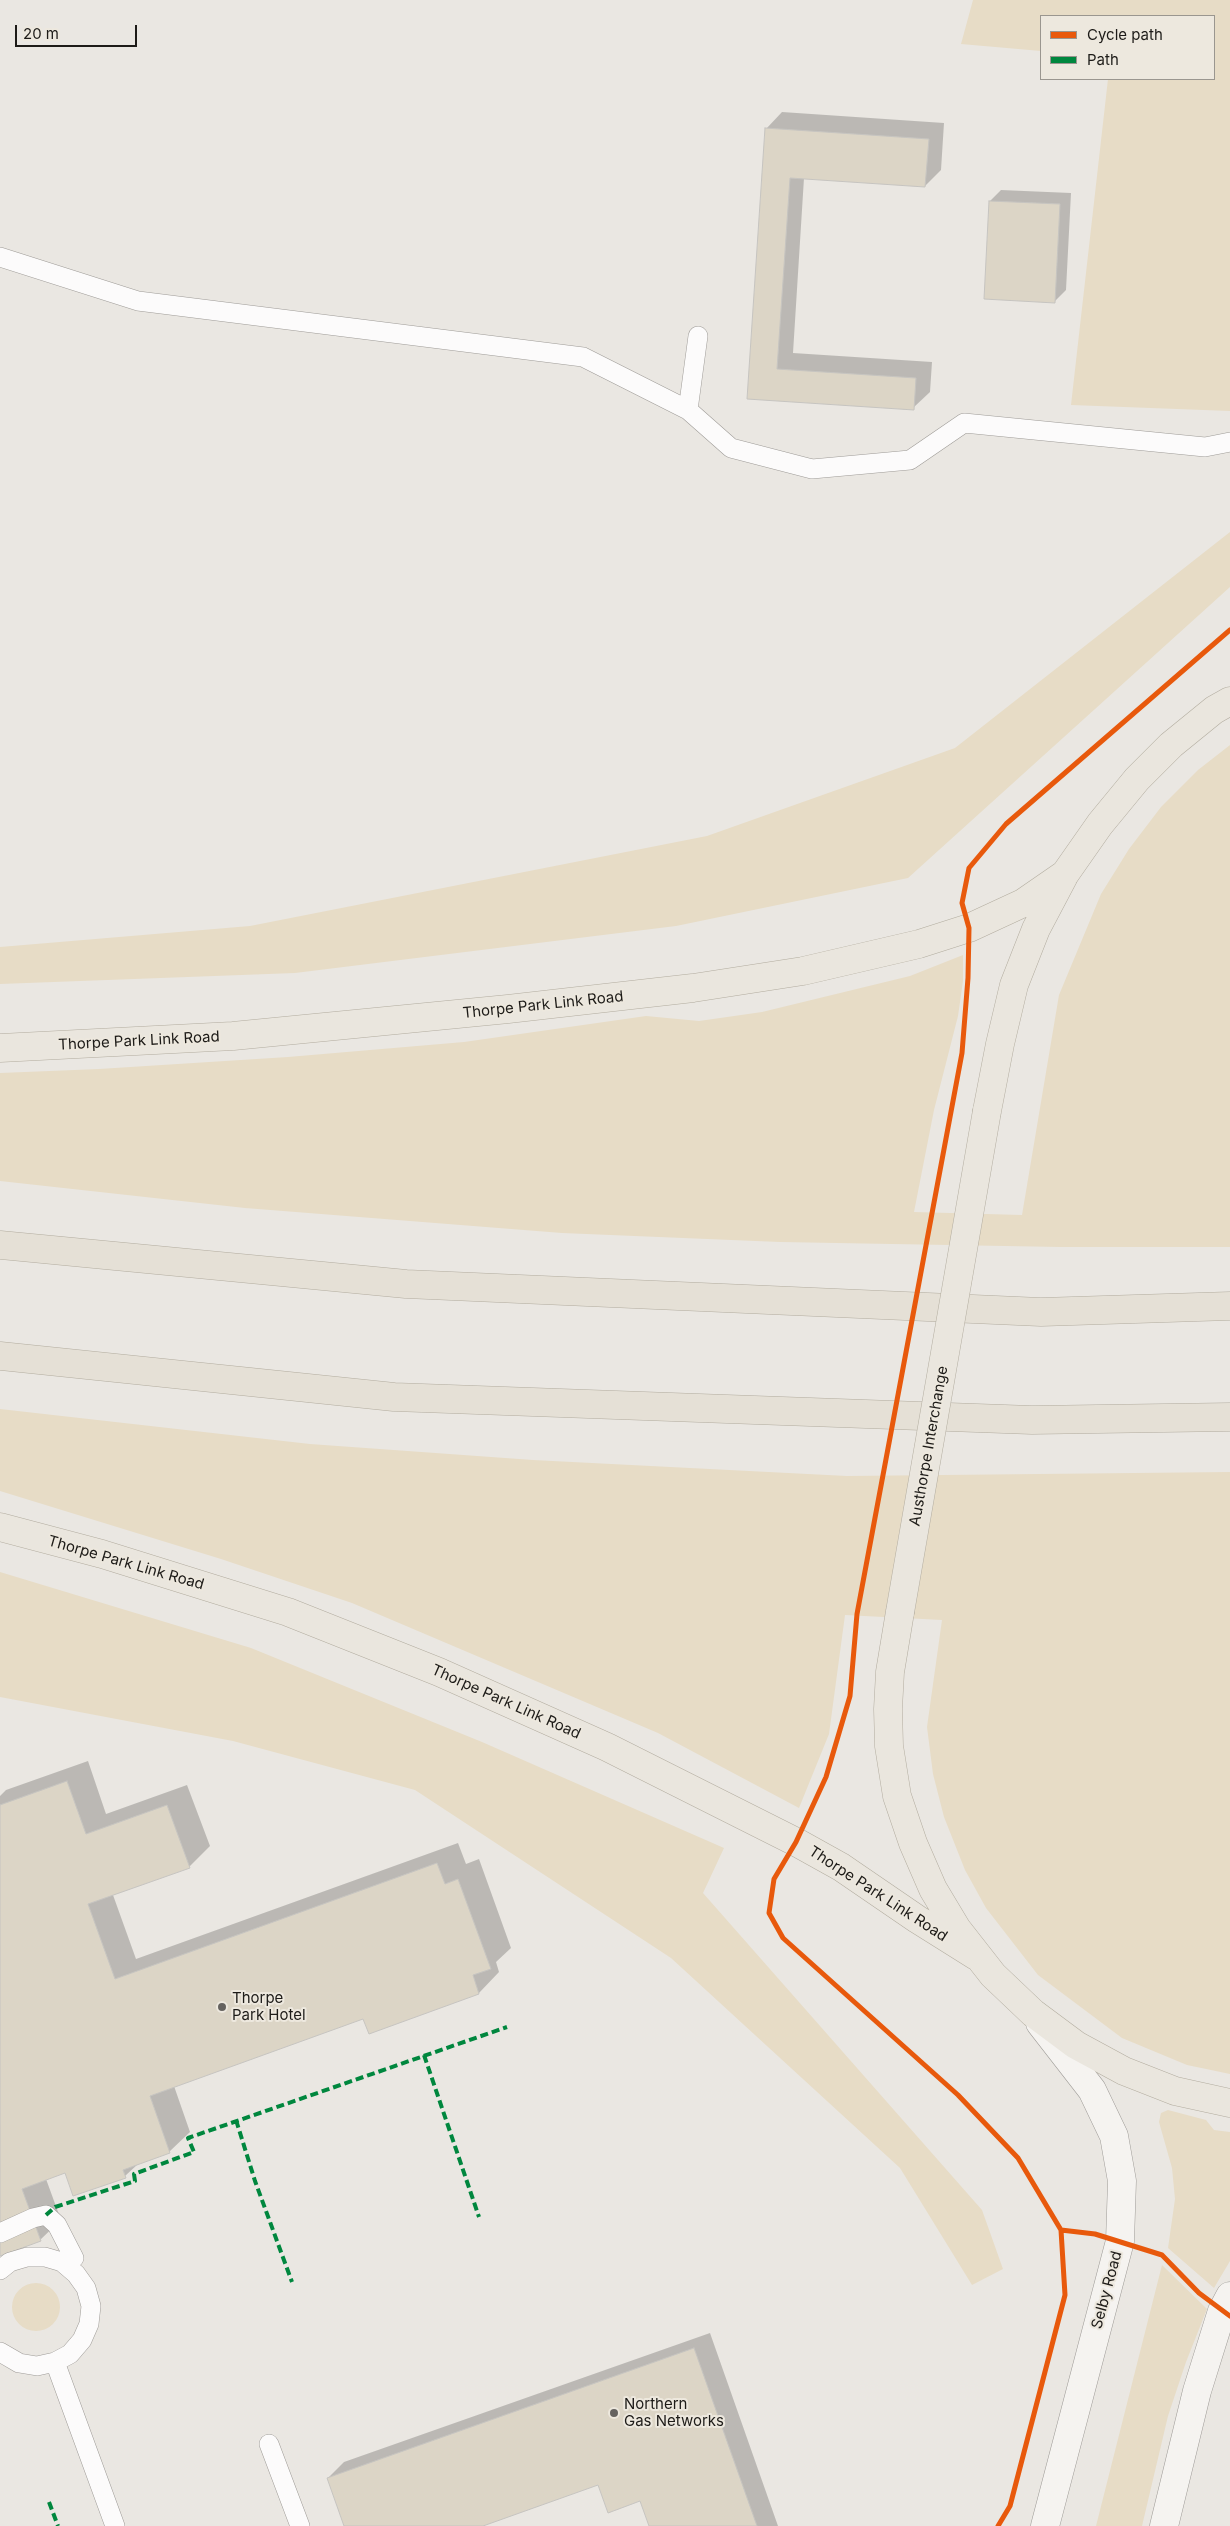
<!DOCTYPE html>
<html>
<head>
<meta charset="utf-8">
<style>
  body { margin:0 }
  #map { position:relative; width:1230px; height:2526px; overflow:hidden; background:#eae7e2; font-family:Inter,sans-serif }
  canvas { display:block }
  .legend { position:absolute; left:1040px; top:15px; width:175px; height:65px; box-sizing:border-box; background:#ede8de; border:1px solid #9a968f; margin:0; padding:6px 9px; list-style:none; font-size:15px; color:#1d1b18 }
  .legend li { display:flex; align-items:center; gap:10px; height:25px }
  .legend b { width:25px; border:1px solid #9a968f }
  .scale { position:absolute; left:15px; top:25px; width:122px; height:22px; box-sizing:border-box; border:2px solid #1d1b18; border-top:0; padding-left:6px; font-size:15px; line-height:18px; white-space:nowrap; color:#1d1b18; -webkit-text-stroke:4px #ede8de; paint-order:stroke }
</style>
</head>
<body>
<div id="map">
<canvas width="1230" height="2526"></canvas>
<ul class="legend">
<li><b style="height:6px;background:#e8590c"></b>Cycle path</li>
<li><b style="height:6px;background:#00873e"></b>Path</li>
</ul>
<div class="scale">20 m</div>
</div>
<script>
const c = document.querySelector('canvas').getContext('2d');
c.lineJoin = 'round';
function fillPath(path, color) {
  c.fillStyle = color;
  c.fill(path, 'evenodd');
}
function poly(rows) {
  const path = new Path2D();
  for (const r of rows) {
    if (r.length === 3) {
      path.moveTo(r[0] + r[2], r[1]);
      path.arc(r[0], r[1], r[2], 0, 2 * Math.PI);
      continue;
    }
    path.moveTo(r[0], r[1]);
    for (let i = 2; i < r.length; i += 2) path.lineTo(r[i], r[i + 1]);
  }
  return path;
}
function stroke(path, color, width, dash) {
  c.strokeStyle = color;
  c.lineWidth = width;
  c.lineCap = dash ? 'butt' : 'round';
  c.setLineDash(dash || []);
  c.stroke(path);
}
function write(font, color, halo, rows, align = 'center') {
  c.font = font + ' Inter,sans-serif';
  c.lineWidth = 4;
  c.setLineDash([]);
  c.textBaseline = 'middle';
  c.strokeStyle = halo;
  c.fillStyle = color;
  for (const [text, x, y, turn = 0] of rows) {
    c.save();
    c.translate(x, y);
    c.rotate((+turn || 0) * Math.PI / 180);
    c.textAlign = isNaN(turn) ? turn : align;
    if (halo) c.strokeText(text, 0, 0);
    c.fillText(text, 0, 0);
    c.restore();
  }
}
fillPath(poly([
  [973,0,1230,0,1230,411,1071,405,1108,79,1214,79,1214,16,1041,16,1041,51,961,44],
  [1230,532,1230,587,908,878,676,926,295,973,0,984,0,947,250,926,707,836,955,748],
  [1230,745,1230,1247,1061,1247,780,1242,562,1233,245,1208,0,1181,0,1073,99,1069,288,1057,464,1042,646,1016,699,1021,762,1012,910,976,963,955,963,981,958,1016,934,1110,914,1212,1022,1215,1059,995,1101,894,1129,849,1161,807,1198,770],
  [0,1409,310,1444,533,1460,847,1476,1230,1472,1230,2074,1187,2065,1122,2038,1038,1975,986,1908,965,1870,944,1817,933,1774,927,1727,942,1620,845,1615,829,1734,799,1808,658,1733,352,1603,221,1559,0,1491],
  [0,1572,251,1648,482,1742,724,1848,703,1893,982,2210,1003,2269,972,2285,900,2168,671,1958,415,1790,233,1741,0,1697],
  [1168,2110,1206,2120,1214,2130,1230,2132,1230,2261,1214,2288,1168,2248,1175,2199,1172,2168,1159,2122,1161,2113],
  [1162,2265,1207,2309,1186,2362,1168,2416,1142,2526,1096,2526],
  [36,2307,24]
]), '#e7dcc6');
fillPath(poly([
  [782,112,944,123,941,170,925,186,804,178,793,353,932,362,930,392,913,408,748,397,766,129],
  [1001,190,1071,193,1066,290,1055,301,990,201],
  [88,1761,106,1814,187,1785,210,1846,189,1867,113,1895,136,1959,458,1843,466,1864,479,1859,511,1948,496,1962,499,1972,479,1993,364,2018,174,2086,190,2132,169,2152,138,2164,125,2176,66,2172,46,2179,61,2220,40,2240,0,2255,0,1796,6,1790],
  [710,2333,778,2526,650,2526,640,2499,599,2484,479,2526,345,2526,328,2478,344,2462]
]), '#0003');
const building = poly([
  [765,128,929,139,925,187,790,178,777,369,916,378,914,410,747,399,765,128],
  [989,201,1060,204,1055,303,984,299,989,201],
  [67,1781,86,1834,167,1805,190,1868,88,1904,115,1979,437,1863,445,1884,458,1879,491,1969,473,1975,479,1994,369,2034,363,2019,150,2096,170,2153,123,2170,126,2178,73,2196,65,2173,22,2189,41,2241,0,2256,0,1805,67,1781],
  [694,2348,757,2526,649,2526,640,2501,608,2513,598,2485,483,2526,344,2526,327,2478,694,2348]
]);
fillPath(building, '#dcd5c6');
stroke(building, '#c6c4c0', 1);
const service = poly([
  [0,257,138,301,583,357,688,410,731,448,812,469,910,460,964,423,1205,447,1230,442],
  [688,410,698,336],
  [0,2233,33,2218,46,2215,57,2225,74,2258],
  [0,2270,10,2262,27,2257,45,2257,62,2262,76,2274,86,2288,91,2306,89,2324,82,2340,70,2354,55,2362,37,2366,19,2363,0,2352],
  [55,2362,115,2526],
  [269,2444,300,2526]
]);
const secondary = poly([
  [1040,2023,1092,2090,1114,2136,1122,2181,1120,2241,1045,2526],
  [1164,2526,1197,2391,1222,2311,1230,2296]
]);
const trunk = poly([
  [0,1048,233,1036,508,1009,693,988,803,971,919,944,969,928,1023,903,1065,874],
  [987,1111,1000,1044,1014,985,1036,929,1065,874,1100,824,1137,779,1171,745,1214,710,1230,701],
  [0,1527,102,1554,288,1612,439,1672,607,1747,796,1842,841,1867,917,1919,976,1956],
  [900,1612,890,1672,888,1709,889,1746,897,1796,913,1843,933,1889,957,1929,993,1975,1033,2013,1076,2045,1124,2071,1175,2091,1230,2103]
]);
const motorway = poly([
  [0,1245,406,1284,1041,1312,1230,1306],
  [0,1356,394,1397,1032,1420,1230,1417]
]);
stroke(service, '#9e9b97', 20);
stroke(secondary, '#9e9b97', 29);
stroke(trunk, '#b2ac9f', 29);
stroke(motorway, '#b2ac9f', 29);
stroke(service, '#fcfbfb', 19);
stroke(secondary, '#f5f3f0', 28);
stroke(trunk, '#eae6de', 28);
stroke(motorway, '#e5e0d6', 28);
const trunkBridge = poly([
  [900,1612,987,1111]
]);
stroke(trunkBridge, '#b2ac9f', 29, []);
stroke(trunkBridge, '#eae6de', 28);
stroke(poly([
  [424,2055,479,2217],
  [236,2120,255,2181,292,2282],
  [46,2215,55,2207,135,2181,134,2174,194,2152,188,2138,507,2027],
  [49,2502,58,2526]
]), '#00873e', 4, [8, 4]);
stroke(poly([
  [1230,630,1006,824,969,868,962,903,969,928,968,978,962,1053,857,1614,850,1696,826,1777,796,1842,774,1879,769,1913,783,1938,958,2095,1018,2158,1061,2230,1095,2234,1162,2255,1199,2293,1230,2316],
  [998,2526,1010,2506,1065,2295,1061,2230]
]), '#e8590c', 5);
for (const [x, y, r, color] of [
  [222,2007,5,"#65625f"],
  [614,2413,5,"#65625f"]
]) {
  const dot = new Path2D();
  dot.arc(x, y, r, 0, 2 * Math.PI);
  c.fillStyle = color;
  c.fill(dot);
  stroke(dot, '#ede8de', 2);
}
write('15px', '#1d1b18', '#ede8de', [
  ["Thorpe Park Link Road",543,1005,-6],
  ["Thorpe Park Link Road",139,1041,-3],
  ["Austhorpe Interchange",929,1446,-80],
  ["Thorpe Park Link Road",126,1563,16],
  ["Thorpe Park Link Road",506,1702,24],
  ["Thorpe Park Link Road",878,1894,33],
  ["Selby Road",1107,2290,-75]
]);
write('15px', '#1d1b18', '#ede8de', [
  ["Thorpe",232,1998],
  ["Park Hotel",232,2015],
  ["Northern",624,2404],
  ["Gas Networks",624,2421]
], 'left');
</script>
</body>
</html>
